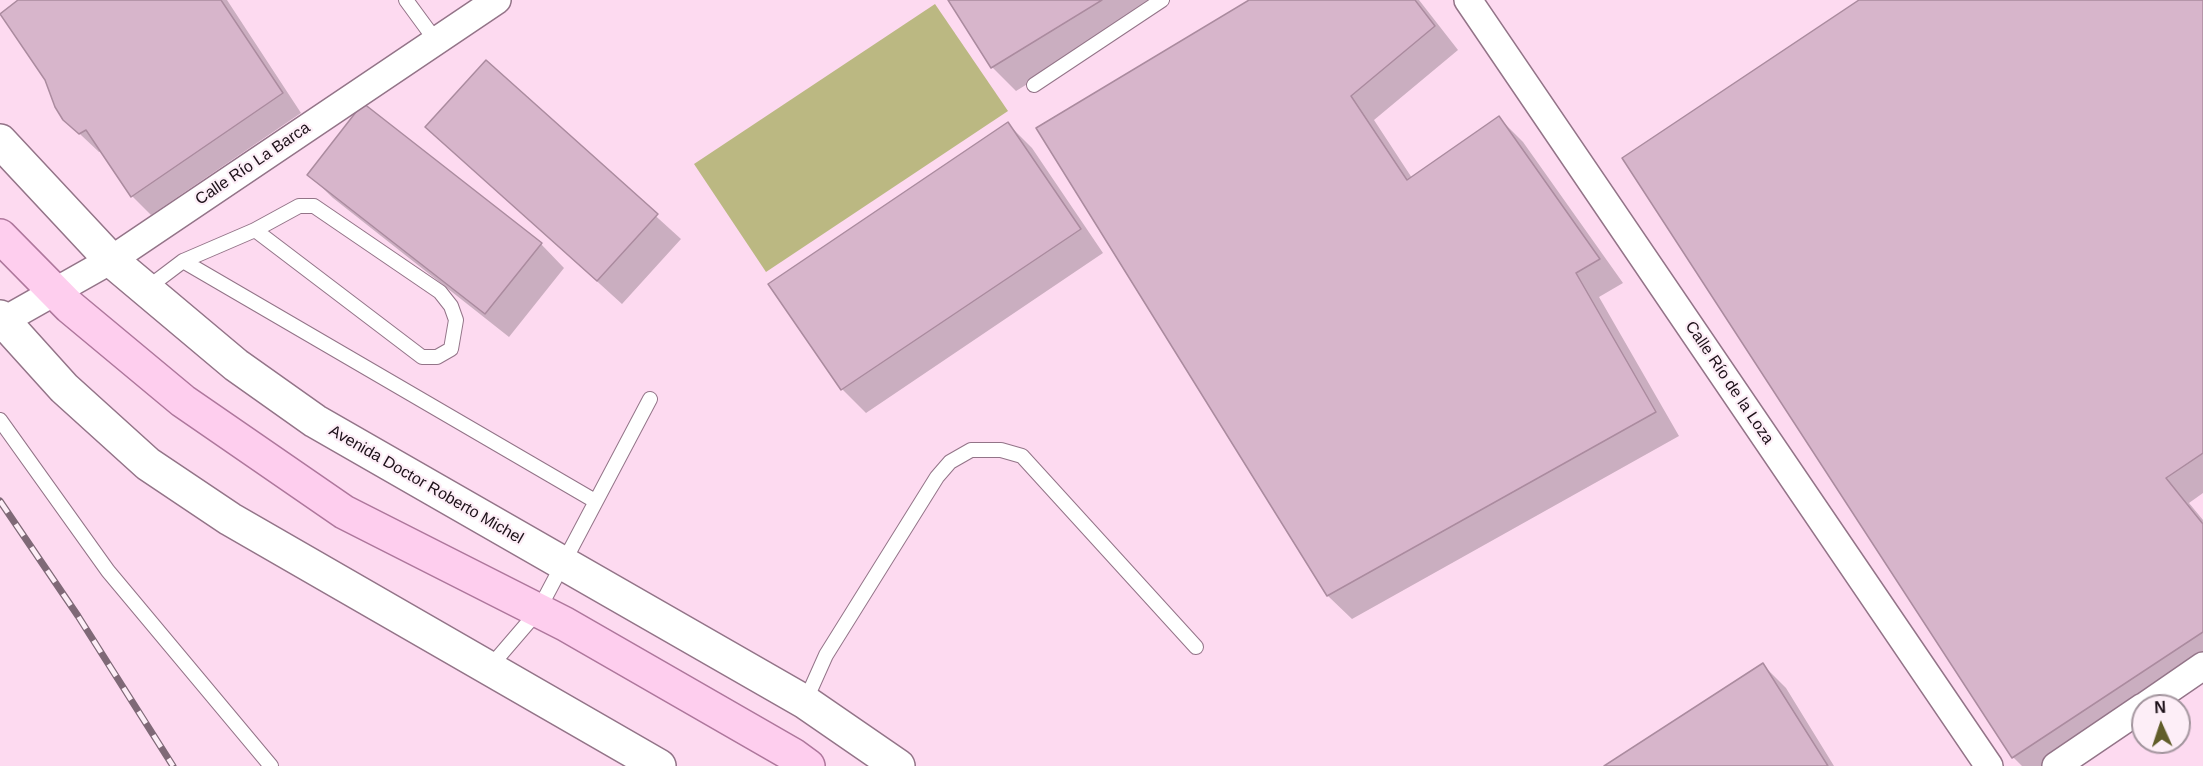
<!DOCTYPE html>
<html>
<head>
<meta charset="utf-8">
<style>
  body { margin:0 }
  #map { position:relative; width:2203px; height:766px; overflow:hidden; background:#fddaf0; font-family:Arial,sans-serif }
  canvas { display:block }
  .north { position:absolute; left:2131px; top:694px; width:60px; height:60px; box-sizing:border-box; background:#fdeef7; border:2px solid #a3959e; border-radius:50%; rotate:357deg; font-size:16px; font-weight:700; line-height:24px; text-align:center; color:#1c1018 }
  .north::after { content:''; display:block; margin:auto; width:21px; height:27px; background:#615d2a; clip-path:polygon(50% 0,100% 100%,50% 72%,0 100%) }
</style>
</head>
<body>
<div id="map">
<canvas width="2203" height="766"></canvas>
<div class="north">N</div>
</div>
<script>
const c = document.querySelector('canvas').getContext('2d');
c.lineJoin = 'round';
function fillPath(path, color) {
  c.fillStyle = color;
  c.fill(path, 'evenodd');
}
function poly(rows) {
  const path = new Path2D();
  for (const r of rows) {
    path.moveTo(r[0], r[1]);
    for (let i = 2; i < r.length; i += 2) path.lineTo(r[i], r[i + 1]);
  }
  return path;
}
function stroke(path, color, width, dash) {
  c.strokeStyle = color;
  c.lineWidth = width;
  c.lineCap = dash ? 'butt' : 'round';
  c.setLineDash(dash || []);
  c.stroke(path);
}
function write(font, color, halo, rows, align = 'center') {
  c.font = font + ' Arial,sans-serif';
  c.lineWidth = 4.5;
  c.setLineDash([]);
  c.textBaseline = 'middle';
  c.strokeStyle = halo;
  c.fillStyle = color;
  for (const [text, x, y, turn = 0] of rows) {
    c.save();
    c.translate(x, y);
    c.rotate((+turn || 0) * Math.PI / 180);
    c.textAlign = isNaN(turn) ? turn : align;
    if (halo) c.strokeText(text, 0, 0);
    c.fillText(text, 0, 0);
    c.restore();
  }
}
fillPath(poly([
  [935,4,1008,111,766,272,694,164]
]), '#bbb882');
fillPath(poly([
  [21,0,227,0,301,113,151,215,132,196,101,151,99,152,64,119,46,79,1,13],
  [950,0,1164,0,1016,91,992,67],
  [1252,0,1419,0,1458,50,1374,120,1412,178,1499,118,1523,142,1623,283,1599,297,1679,436,1352,619,1328,596,1038,129],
  [1862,0,2203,0,2203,493,2189,503,2203,520,2203,672,2060,766,2022,766,2013,757,1624,158],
  [486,62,681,239,622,304,427,127],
  [1008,124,1032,148,1103,253,866,413,842,389],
  [309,175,541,244,564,268,509,337,333,198],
  [1763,665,1786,688,1834,766,1606,766]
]), '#0003');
const building = poly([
  [18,0,221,0,283,93,131,197,86,130,79,134,63,120,55,107,45,80,0,14,18,0],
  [948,0,1102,0,991,68,948,0],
  [1249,0,1415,0,1435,26,1351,96,1407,180,1499,116,1600,259,1576,273,1656,412,1327,596,1036,128,1249,0],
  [1859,0,2203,0,2203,453,2166,478,2203,524,2203,632,2012,758,1622,158,1859,0],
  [486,60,658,214,597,281,425,127,486,60],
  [363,103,542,243,485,314,307,175,363,103],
  [1008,122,1081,229,841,390,768,284,1008,122],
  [1763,663,1828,766,1604,766,1763,663]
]);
fillPath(building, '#d7b5cb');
stroke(building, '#ab8b9f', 1.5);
const service = poly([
  [406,0,436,41],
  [1034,85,1162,0],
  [183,261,255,230,299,206,314,206,440,292,451,306,456,320,451,349,437,357,422,357,255,230],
  [146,289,183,261,595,501],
  [0,420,108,571,271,766],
  [489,668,538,611,650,399],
  [805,702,826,655,937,477,950,462,971,450,1001,450,1022,456,1196,647]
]);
const minor = poly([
  [1468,0,1989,766],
  [3,321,111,260,497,0],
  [2145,706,2203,666],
  [2056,766,2143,707]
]);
const secondary = poly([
  [0,141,111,260,236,365,315,421,805,702,898,766],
  [0,317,64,388,148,464,230,519,659,766]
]);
const primary = poly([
  [0,236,70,307,183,401,344,512,565,624,793,755,808,766]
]);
stroke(service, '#937488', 16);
stroke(minor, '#937488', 30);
stroke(secondary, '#937488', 36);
stroke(primary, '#ae779c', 36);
stroke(service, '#fff', 14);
stroke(minor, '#fff', 27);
stroke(secondary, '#fff', 33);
stroke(primary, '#feceee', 33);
const rail = poly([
  [0,501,78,616,173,766]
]);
stroke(rail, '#7f6977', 7);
stroke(rail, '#fdeef7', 4.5, [14]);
write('16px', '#1c1018', '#fdeef7', [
  ["Calle Río La Barca",253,164,-34],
  ["Calle Río de la Loza",1729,383,56],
  ["Avenida Doctor Roberto Michel",426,485,30]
]);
</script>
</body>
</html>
